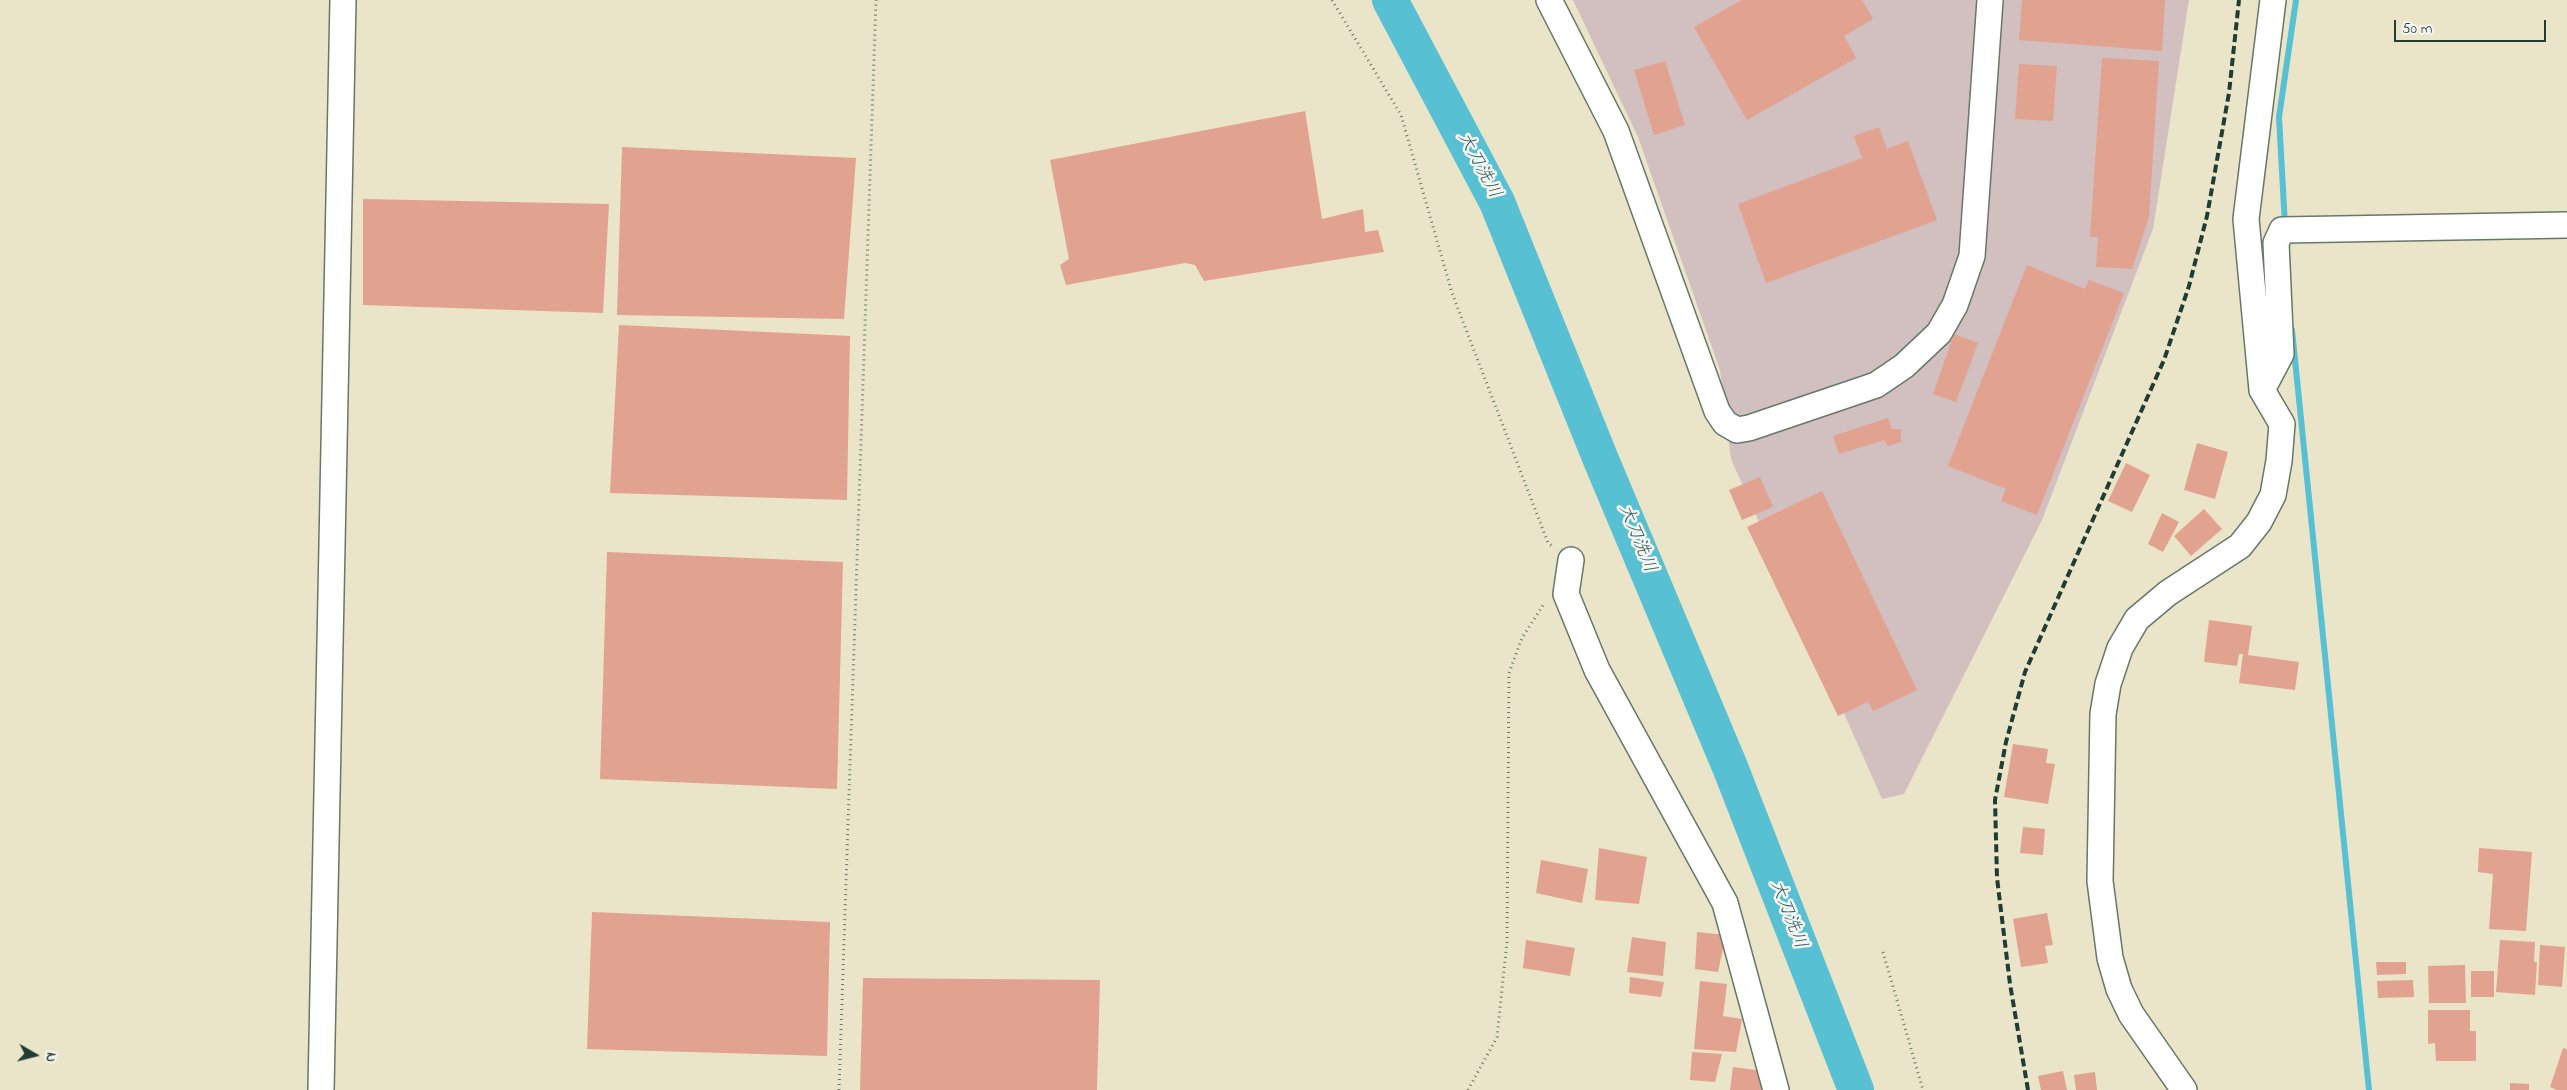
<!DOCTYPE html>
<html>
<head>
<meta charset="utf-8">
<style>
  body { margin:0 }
  #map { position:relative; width:2567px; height:1090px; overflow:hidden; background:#eae5c8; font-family:"Indie Flower",sans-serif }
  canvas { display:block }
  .north { position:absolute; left:10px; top:1030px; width:50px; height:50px; -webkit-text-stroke:4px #f6f6f2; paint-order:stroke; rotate:98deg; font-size:14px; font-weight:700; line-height:20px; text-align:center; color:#1f3d34 }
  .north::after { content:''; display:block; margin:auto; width:18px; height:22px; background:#1f3d34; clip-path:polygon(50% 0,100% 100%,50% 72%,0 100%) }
  .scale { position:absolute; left:2394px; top:20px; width:152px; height:22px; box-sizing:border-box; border:2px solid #1f3d34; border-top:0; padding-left:6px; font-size:15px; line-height:18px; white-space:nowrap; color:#1f3d34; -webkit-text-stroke:4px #f6f6f2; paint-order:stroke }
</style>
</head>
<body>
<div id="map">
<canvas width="2567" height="1090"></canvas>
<div class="north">N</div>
<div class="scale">50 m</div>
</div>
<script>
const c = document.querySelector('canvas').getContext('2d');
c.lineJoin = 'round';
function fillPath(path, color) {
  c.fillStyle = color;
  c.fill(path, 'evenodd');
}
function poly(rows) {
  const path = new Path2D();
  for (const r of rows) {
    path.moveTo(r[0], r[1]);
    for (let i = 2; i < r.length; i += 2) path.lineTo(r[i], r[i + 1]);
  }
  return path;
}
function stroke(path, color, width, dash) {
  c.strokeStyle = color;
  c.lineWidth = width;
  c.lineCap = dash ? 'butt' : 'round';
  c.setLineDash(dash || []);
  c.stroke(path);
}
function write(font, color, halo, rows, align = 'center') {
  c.font = font + ' "Indie Flower","Klee One",sans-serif';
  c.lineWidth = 5;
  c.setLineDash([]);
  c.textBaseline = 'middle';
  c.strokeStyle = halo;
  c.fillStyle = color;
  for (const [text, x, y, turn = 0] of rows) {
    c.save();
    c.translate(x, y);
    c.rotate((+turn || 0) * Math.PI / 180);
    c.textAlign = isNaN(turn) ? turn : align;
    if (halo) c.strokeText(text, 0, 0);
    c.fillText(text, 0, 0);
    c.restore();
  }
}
fillPath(poly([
  [1573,0,2189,0,2153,229,2042,520,1904,794,1882,799,1731,459,1720,370,1638,137]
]), '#d2bfbf');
stroke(poly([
  [2285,225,2279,117,2296,0],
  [2292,330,2369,1090]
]), '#57c0d3', 6);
stroke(poly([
  [1390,0,1497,202,1601,460,1730,767,1856,1090]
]), '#57c0d3', 36);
fillPath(poly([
  [1742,0,1862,0,1873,19,1844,36,1856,58,1747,120,1694,27],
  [2022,0,2165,0,2162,51,2019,40],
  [2102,58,2159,61,2149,217,2132,269,2096,267,2098,237,2090,237],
  [1665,61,1685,125,1654,135,1634,70],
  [2019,64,2057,66,2053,121,2015,119],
  [1305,111,1322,219,1363,209,1365,232,1378,230,1384,252,1204,281,1195,265,1185,263,1066,285,1060,265,1069,259,1050,160],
  [1879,127,1887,149,1908,141,1937,220,1766,283,1738,204,1862,158,1854,136],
  [622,147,856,158,844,319,617,315],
  [363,199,609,204,603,313,363,305],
  [2027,265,2085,289,2089,280,2124,293,2037,515,2001,501,2006,489,1948,466],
  [619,325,850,336,847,500,610,493],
  [1954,334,1978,343,1956,402,1933,394],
  [1888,418,1892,429,1901,429,1901,442,1888,446,1884,440,1839,454,1833,436],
  [2197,443,2228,452,2215,499,2184,490],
  [2126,463,2150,475,2132,512,2108,501],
  [1760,477,1773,507,1742,520,1729,490],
  [1822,491,1917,690,1873,711,1868,702,1838,716,1747,527],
  [2204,509,2222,529,2191,556,2174,536],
  [2162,513,2179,522,2163,552,2148,544],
  [607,552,843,562,837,789,600,779],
  [2209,620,2252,626,2248,655,2299,662,2295,690,2239,683,2243,654,2239,654,2237,666,2204,662],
  [2013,744,2048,749,2046,763,2055,764,2048,804,2004,797],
  [2023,827,2045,829,2043,855,2020,853],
  [1599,848,1647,857,1639,904,1595,900],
  [2479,848,2532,852,2526,931,2489,929,2493,874,2478,872],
  [1541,860,1588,869,1582,903,1536,893],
  [592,912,830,922,827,1056,587,1049],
  [2047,913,2053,945,2045,946,2048,963,2021,967,2013,919],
  [1697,932,1726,935,1718,972,1695,969],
  [1632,937,1666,942,1663,976,1627,972],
  [1526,940,1575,948,1570,976,1523,968],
  [2500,940,2535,942,2534,962,2537,962,2535,995,2496,992],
  [2540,945,2565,947,2562,987,2538,985],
  [2376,962,2406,962,2406,974,2377,975],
  [2465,965,2466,1003,2429,1003,2428,966],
  [2471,971,2494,971,2494,997,2471,997],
  [1630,977,1664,982,1661,997,1629,993],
  [863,978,1100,980,1097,1090,860,1090],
  [2413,980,2414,997,2378,998,2377,981],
  [1700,981,1727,984,1723,1016,1742,1019,1736,1052,1694,1049],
  [2428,1010,2470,1010,2470,1031,2476,1031,2476,1061,2436,1061,2435,1043,2428,1044],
  [2563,1048,2567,1049,2567,1090,2557,1090,2550,1087],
  [1692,1052,1722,1054,1715,1082,1690,1080],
  [1733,1067,1764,1071,1762,1090,1730,1090],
  [2063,1071,2067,1090,2041,1090,2038,1076],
  [2095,1072,2097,1090,2076,1090,2074,1075],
  [2510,1083,2529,1084,2529,1090,2510,1090]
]), '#e1a290');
const minor = poly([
  [1549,0,1616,131,1717,411,1725,423,1737,430,1749,428,1876,385,1904,366,1939,333,1955,305,1972,256,1990,0],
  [2262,390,2281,354,2276,243,2282,230,2567,225],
  [1571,560,1566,594,1597,670,1725,903,1776,1090],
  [321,1090,343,0],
  [2184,1090,2131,1014,2119,989,2110,958,2100,881,2103,714,2108,684,2120,648,2137,619,2168,593,2240,546,2259,522,2273,495,2279,461,2282,424,2262,390,2246,219,2273,0]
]);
stroke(minor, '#667868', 28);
stroke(poly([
  [1332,0,1401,115,1452,293,1548,543,1554,547],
  [1883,952,1923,1090],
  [839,1090,876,0],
  [1468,1090,1497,1037,1507,941,1509,673,1522,638,1545,602]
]), '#667868', 3, [1, 4]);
stroke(minor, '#fff', 25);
stroke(poly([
  [2028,1090,2010,984,1997,878,1995,800,2006,742,2025,672,2164,360,2189,286,2207,216,2229,93,2239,0]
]), '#1f3d34', 4, [8, 4]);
write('italic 18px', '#2d5e5c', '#f6f6f2', [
  ["大刀洗川",1478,166,62],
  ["大刀洗川",1636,539,68],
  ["大刀洗川",1787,915,69]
]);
</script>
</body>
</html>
